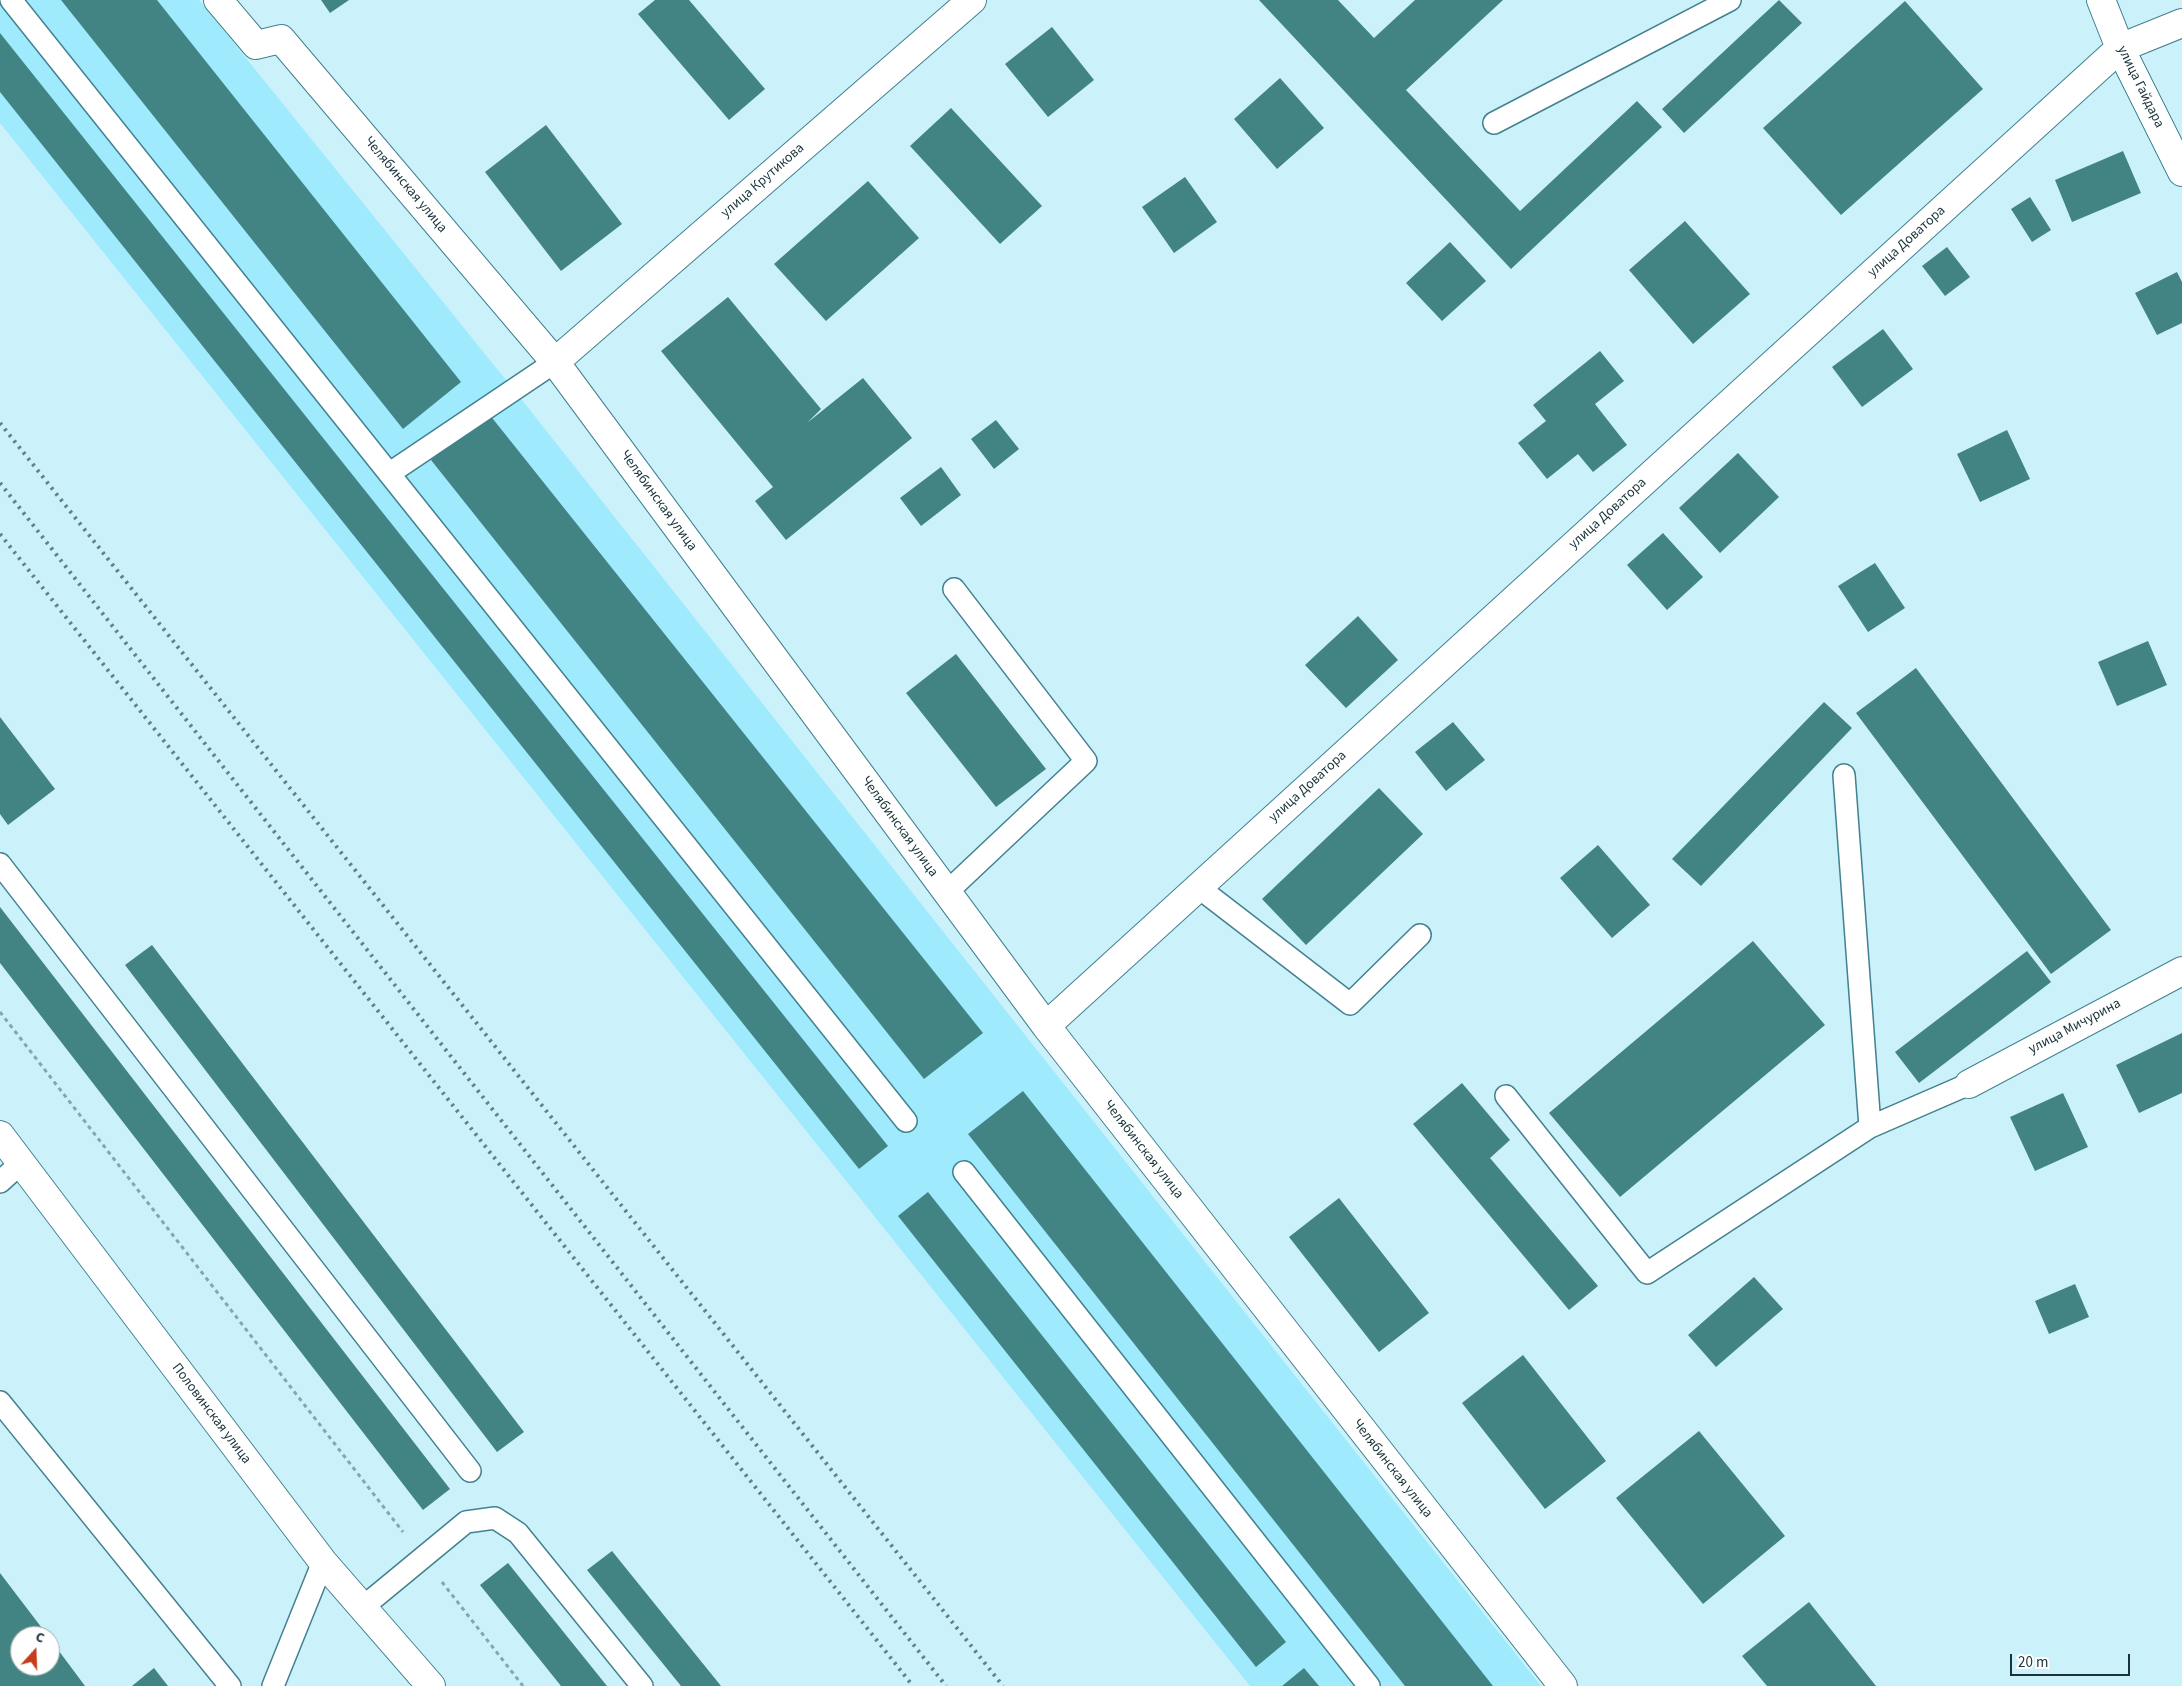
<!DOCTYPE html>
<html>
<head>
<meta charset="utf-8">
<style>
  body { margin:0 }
  #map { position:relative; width:2182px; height:1686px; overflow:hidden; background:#cbf1fb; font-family:"Source Sans 3",sans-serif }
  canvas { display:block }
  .north { position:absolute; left:10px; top:1626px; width:50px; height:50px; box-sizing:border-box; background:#fff; border:1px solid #a3adb0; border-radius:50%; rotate:20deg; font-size:14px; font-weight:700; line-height:20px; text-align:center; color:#183339 }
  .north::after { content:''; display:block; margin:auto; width:18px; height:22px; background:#c73d1b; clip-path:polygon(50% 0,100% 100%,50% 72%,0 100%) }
  .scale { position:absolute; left:2010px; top:1654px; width:120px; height:22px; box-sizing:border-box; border:2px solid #183339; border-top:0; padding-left:6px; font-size:15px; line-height:18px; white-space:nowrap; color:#183339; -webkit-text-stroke:4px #fff; paint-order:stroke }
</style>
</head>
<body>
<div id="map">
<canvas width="2182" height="1686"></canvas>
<div class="north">С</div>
<div class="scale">20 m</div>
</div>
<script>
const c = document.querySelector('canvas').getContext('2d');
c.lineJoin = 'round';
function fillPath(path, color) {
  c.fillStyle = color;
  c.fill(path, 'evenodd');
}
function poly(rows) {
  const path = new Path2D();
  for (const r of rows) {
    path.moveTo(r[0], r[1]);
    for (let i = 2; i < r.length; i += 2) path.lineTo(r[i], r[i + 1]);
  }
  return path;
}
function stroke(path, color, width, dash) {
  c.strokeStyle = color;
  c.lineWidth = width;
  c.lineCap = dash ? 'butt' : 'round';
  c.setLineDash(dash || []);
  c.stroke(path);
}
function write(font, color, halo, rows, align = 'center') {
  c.font = font + ' "Source Sans 3",sans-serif';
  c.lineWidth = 4;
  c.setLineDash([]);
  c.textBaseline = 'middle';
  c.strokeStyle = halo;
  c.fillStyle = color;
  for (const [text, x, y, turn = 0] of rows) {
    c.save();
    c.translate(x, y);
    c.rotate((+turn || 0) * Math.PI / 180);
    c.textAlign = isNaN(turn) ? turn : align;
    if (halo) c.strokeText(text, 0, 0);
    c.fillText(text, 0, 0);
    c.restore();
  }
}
fillPath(poly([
  [0,0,199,0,510,385,1541,1686,1250,1686,0,123]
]), '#9feafd');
fillPath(poly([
  [61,0,157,0,461,382,403,429],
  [321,0,349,0,330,13],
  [655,0,689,0,765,89,729,120,638,14],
  [1259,0,1338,0,1374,38,1415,0,1503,0,1406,90,1520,211,1637,101,1662,127,1511,269],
  [1779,0,1802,23,1684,133,1662,109],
  [1905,1,1983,89,1841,215,1763,128],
  [1052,27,1094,80,1048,117,1005,64],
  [0,33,888,1146,859,1169,0,92],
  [1280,78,1324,128,1277,169,1234,119],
  [951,108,1042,206,1000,244,910,146],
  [546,125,622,224,561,271,485,172],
  [2123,151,2141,193,2072,222,2055,180],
  [1185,177,1217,222,1174,253,1142,207],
  [868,181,919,238,826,321,774,264],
  [2030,197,2051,230,2032,242,2011,209],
  [1685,221,1750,294,1693,344,1629,270],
  [1450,242,1486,281,1442,321,1406,283],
  [1947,247,1970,277,1945,296,1922,266],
  [2177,272,2182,282,2182,323,2157,335,2135,293],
  [728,297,821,409,807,423,863,378,912,438,786,540,755,501,773,487,661,351],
  [1883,329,1913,369,1862,407,1832,367],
  [1600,351,1624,381,1595,404,1627,445,1593,472,1578,454,1547,479,1518,443,1546,421,1533,405],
  [489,414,983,1033,924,1079,431,460],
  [996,420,1019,449,994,469,971,439],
  [2007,430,2030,479,1980,502,1957,454],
  [1738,453,1779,497,1720,553,1679,508],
  [941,467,961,495,921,526,900,498],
  [1663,533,1703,577,1667,610,1627,565],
  [1875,563,1905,608,1868,632,1838,586],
  [1358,616,1398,660,1346,708,1305,665],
  [2148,641,2167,685,2117,706,2098,662],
  [956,654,1046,769,996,807,906,693],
  [1916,668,2111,930,2051,974,1856,713],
  [1824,702,1852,728,1701,886,1672,859],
  [0,717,55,789,8,825,0,814],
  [1453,722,1485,760,1446,791,1415,752],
  [1379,788,1423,834,1306,945,1262,899],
  [1598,845,1650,905,1612,938,1560,878],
  [0,907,450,1489,423,1510,0,963],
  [1753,941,1825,1025,1620,1197,1549,1113],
  [152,945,524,1432,497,1452,125,965],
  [2027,951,2051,982,1919,1083,1895,1052],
  [2182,1033,2182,1093,2139,1113,2116,1065],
  [1462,1083,1510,1140,1490,1158,1598,1286,1569,1310,1413,1124],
  [1023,1091,1493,1686,1405,1686,968,1134],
  [2063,1093,2088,1147,2035,1171,2010,1117],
  [928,1192,1286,1642,1256,1667,898,1216],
  [1339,1198,1429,1313,1379,1352,1289,1237],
  [1754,1277,1783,1309,1716,1367,1688,1335],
  [2075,1284,2089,1317,2049,1334,2035,1301],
  [1523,1355,1606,1461,1545,1509,1462,1403],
  [1699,1431,1785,1536,1703,1604,1616,1498],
  [612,1551,721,1686,681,1686,587,1570],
  [508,1563,607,1686,561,1686,480,1585],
  [0,1573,48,1636,20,1636,20,1666,50,1666,50,1639,85,1686,0,1686],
  [1809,1602,1876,1686,1767,1686,1742,1656],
  [154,1668,168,1686,132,1686],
  [1304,1668,1319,1686,1282,1686]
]), '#418483');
const service = poly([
  [11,0,906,1121],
  [1494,123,1730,0],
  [390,473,555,362],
  [1844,775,1870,1127],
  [0,864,470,1471],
  [1198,887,1350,1004,1420,935],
  [947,892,1086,761,954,589],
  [1506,1096,1647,1273,1870,1127,1969,1084],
  [964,1172,1369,1686],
  [0,1182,21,1163],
  [0,1402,230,1686],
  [363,1607,466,1522,495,1518,518,1533,642,1686],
  [273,1686,323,1562]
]);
const minor = poly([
  [218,0,256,45,281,39,555,362,1046,1026,1563,1686],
  [2101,0,2120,48,2182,172],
  [555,362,972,0],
  [1046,1026,2120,48,2182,23],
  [1969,1084,2182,971]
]);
const secondary = poly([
  [0,1135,323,1562,431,1686]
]);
stroke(service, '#42818f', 24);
stroke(minor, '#42818f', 30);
stroke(secondary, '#42818f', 30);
stroke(poly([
  [0,1012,403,1532],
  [442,1582,523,1686]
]), '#84a6af', 3, [4, 4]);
stroke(service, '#fff', 21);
stroke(minor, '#fff', 28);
stroke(secondary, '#fff', 28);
stroke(poly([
  [0,423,1003,1686],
  [0,483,946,1686],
  [0,534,913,1686]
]), '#618088', 4, [2.5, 5]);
write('14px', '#183339', '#fff', [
  ["улица Гайдара",2140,87,64],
  ["улица Крутикова",763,181,-41],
  ["Челябинская улица",405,185,50],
  ["улица Доватора",1907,242,-42],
  ["Челябинская улица",658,501,54],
  ["улица Доватора",1608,514,-42],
  ["улица Доватора",1308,787,-42],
  ["Челябинская улица",899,827,54],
  ["улица Мичурина",2075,1027,-28],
  ["Челябинская улица",1143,1150,52],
  ["Половинская улица",211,1414,53],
  ["Челябинская улица",1392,1469,52]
]);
</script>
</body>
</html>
